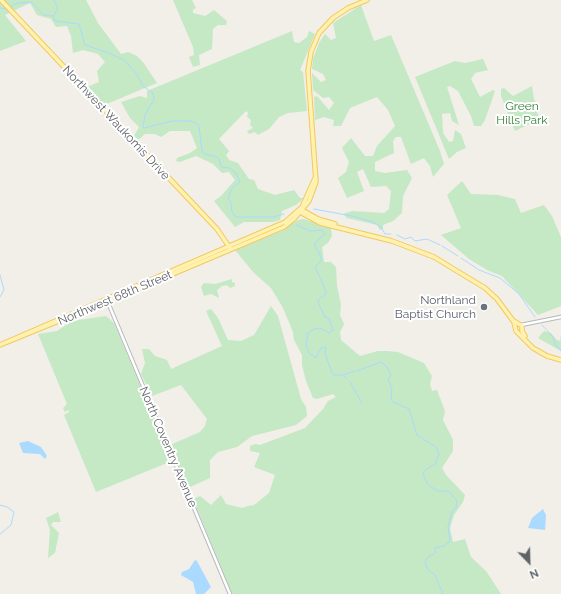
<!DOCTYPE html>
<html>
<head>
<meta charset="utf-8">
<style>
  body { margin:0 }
  #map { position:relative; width:561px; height:594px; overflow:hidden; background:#f1efe8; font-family:Raleway,sans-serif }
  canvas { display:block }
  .north { position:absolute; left:509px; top:542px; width:40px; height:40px; -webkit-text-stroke:3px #fff; paint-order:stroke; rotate:157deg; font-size:11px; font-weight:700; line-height:16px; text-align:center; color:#5f6368 }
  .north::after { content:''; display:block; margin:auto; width:14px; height:18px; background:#5f6368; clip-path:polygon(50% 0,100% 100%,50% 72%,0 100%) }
</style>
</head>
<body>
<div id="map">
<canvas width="561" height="594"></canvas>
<div class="north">N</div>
</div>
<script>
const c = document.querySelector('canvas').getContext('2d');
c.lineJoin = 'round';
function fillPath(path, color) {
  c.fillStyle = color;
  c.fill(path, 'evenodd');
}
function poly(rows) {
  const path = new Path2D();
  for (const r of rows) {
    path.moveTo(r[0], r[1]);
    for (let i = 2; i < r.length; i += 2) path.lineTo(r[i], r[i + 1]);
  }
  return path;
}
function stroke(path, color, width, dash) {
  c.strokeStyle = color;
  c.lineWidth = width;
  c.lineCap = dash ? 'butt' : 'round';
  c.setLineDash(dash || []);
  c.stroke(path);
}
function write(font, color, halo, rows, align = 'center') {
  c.font = font + ' Raleway,sans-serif';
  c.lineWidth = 4;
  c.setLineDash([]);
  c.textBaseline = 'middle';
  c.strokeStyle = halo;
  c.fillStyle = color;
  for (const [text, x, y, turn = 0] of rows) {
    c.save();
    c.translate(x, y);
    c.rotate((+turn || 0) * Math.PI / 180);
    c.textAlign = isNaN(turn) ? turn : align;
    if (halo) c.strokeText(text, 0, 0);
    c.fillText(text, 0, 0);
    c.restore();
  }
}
fillPath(poly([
  [0,0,86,0,98,23,121,54,128,52,137,56,143,62,157,83,102,106,87,87,99,82,97,71,105,62,98,54,83,50,73,53,71,36,67,26,56,27,51,19,37,15,30,3,5,15,26,41,0,51],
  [173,0,192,0,196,8,193,10,193,13,205,16,214,10,227,21,226,25,218,25,213,29,212,49,199,55,200,65,193,67,189,57,194,55,193,47],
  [361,5,374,41,391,35,440,151,444,164,433,177,430,166,424,158,411,164,401,137,396,137,393,141,394,153,375,162,375,171,385,173,407,170,412,178,403,196,402,213,393,221,383,225,383,229,380,230,377,225,347,218,343,214,352,211,384,213,389,209,391,191,386,186,371,187,363,169,357,172,364,191,347,198,338,178,346,172,349,162,342,148,351,138,365,156,373,156,377,146,395,126,388,110,377,97,350,108,341,126,333,126,334,120,324,117,315,120,314,97,317,96,329,110,334,103,329,97,323,98,313,90,312,73,321,82,326,80,323,74,312,69,313,59,319,43,325,34,331,40,336,38,333,23],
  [292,31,294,42,299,43,307,37,309,31,315,34,300,70,303,72,307,111,288,113,279,117,269,129,258,135,255,132,249,134,247,131,253,128,250,125,251,120,247,117,248,113,246,111,219,139,229,151,226,155,229,160,238,163,249,179,254,180,258,189,275,195,294,190,300,198,304,198,296,205,282,211,280,220,273,222,244,222,235,227,214,201,221,196,235,180,229,172,222,173,213,164,196,156,180,162,176,161,177,158,190,153,197,148,190,131,170,131,161,137,155,134,145,134,138,140,134,136,139,127,130,118,121,102,140,96,147,98,147,91],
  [483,59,488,70,475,73,471,79,480,97,493,90,495,91,485,120,481,126,474,126,471,116,458,91,450,86,447,87,459,125,452,121,450,113,442,114,443,133,449,142,453,141,455,130,461,134,466,148,457,152,449,159,415,77,455,61,465,63],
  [532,86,534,99,537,105,534,106,540,119,515,131,501,96,501,89,504,88,513,96],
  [462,181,471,194,498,195,515,199,521,213,544,205,552,216,561,237,561,306,538,315,502,276,487,270,469,259,441,235,461,228,447,195],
  [304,219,331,228,332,236,328,243,322,247,324,262,331,262,336,267,337,286,341,305,340,315,344,324,340,332,341,340,360,356,378,351,386,351,398,352,410,357,424,363,432,376,430,384,432,391,437,390,445,411,443,420,453,440,453,451,442,468,446,475,465,495,463,502,454,515,450,528,453,542,465,539,471,557,486,571,501,594,232,594,193,499,200,496,211,505,221,495,226,504,242,508,248,506,254,505,269,493,275,475,254,467,260,453,250,451,250,446,255,444,260,445,305,428,323,409,328,401,336,397,333,394,317,399,313,398,306,381,302,365,302,355,294,340,293,332,283,308,271,288,254,273,235,250,282,231,298,220],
  [232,279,232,282,235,283,235,286,230,288,227,285,222,286,217,290,219,298,211,294,204,296,201,287,204,283,215,284],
  [271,306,278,316,301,399,306,407,307,416,296,425,252,436,237,447,218,452,210,460,210,478,188,488,170,445,200,432,205,426,207,419,181,385,152,396,141,374,145,363,142,349,149,349,155,356,167,360,171,369,222,346,206,311,211,309,218,318,228,340,241,341,254,335],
  [106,316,114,323,172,461,96,492,64,415,69,412,69,410,65,412,63,408,67,404,38,334,57,331,72,321],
  [544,331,551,333,557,340,561,341,561,351,538,338],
  [58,512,61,522,53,522,51,525,59,533,55,553,48,558,50,530,46,518]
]), '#c5e8c5');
fillPath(poly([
  [28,441,41,447,47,456,45,459,40,454,23,453,19,443],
  [543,509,546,515,545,530,528,528,532,518],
  [195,560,197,561,211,587,204,594,196,594,193,582,181,575,182,572,189,569]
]), '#aadaff');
stroke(poly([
  [54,0,58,9,53,16,55,21,79,24,85,45,109,53,124,60,136,73,143,86,153,93,154,100],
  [0,8,6,9],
  [9,8,17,3,31,2,44,15,53,16],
  [153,101,145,115,143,127,144,128,172,121,190,121,196,123,199,126,202,151,205,154,214,156,219,159,221,167,230,168,236,173,240,182,232,188,228,198,231,203,232,212,236,217,273,217,284,214],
  [314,209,352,216,373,222,381,227,385,234,391,234],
  [297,225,310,231,322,230,325,234,314,244,321,257,321,261,315,267,326,291,326,294,319,299,318,302,325,317,329,319,333,330,329,333,320,328,314,329,308,333,306,346,309,353,316,358,321,348,326,347,325,354,333,375,343,375,355,371],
  [397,235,405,239,411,237,415,241,427,239,440,245],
  [442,246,458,256],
  [461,258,479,270,500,278,519,294,535,317],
  [0,275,4,290,0,297],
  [542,325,553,337,555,344,561,351],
  [561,337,561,340],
  [357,371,381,362,386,366,391,375,388,380,392,389,391,398,393,402,409,409,417,435,436,447,439,454,435,464,425,470,423,474,428,485,438,491,449,491,457,501,456,508,452,511,448,527,450,541,444,546,435,548,435,553,427,558,425,563,428,570,435,575,443,594],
  [343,375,347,379],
  [350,382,362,403],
  [0,505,7,507,14,512,11,525,0,534]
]), '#aadaff', 1);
const minor = poly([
  [107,300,230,594],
  [521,325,561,317]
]);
const major = poly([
  [1,0,217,229,230,248],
  [302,210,318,219,335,224],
  [300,212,320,223,392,241,434,257,485,288,497,299,514,322,516,331,533,348,547,356,561,360],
  [514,321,522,326,522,331,525,336],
  [0,345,147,285,284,227,294,219,309,201,316,182,308,71,311,52,319,33,333,18,348,8,367,0],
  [0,345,285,222,302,207,315,178]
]);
stroke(minor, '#b5b8bc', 4.5);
stroke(major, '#f2c960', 5.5);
stroke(minor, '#fff', 2.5);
stroke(major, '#fff2af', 3.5);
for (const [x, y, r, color] of [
  [484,307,4,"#6b7280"]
]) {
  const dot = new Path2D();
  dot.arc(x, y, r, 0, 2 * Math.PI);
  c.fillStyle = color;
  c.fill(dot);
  stroke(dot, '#fff', 1.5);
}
write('12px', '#348238', '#fff', [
  ["Green",522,106],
  ["Hills Park",522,120]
]);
write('12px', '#5f6368', '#fff', [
  ["Northwest Waukomis Drive",116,123,47],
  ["Northwest 68th Street",115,298,-23],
  ["North Coventry Avenue",168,447,67]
]);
write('12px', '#5b616d', '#fff', [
  ["Northland",476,300],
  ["Baptist Church",476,314]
], 'right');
</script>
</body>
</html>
